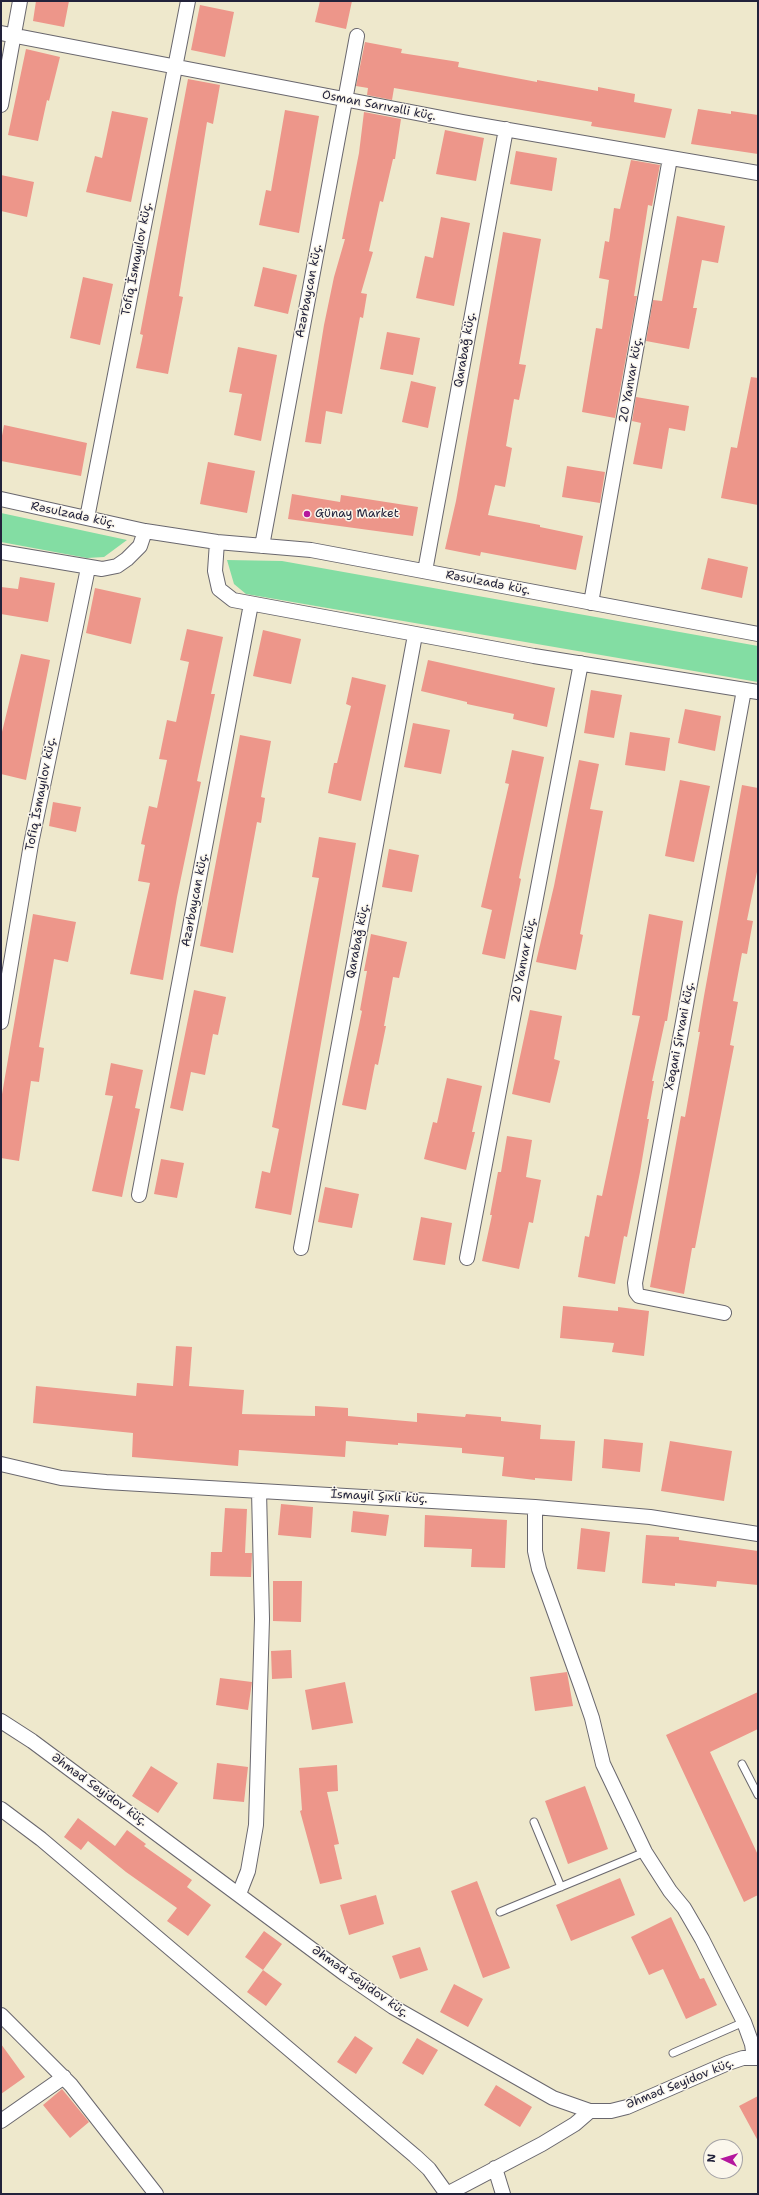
<!DOCTYPE html>
<html>
<head>
<meta charset="utf-8">
<style>
  body { margin:0 }
  #map { position:relative; width:759px; height:2195px; overflow:hidden; background:#eee8cc; font-family:"Shantell Sans",sans-serif }
  canvas { display:block }
  .frame { position:absolute; inset:0; border:2px solid #22223b; pointer-events:none }
  .north { position:absolute; left:703px; top:2139px; width:40px; height:40px; box-sizing:border-box; background:#fbf7ec; border:1px solid #a4a2a5; border-radius:50%; rotate:274deg; font-size:11px; font-weight:700; line-height:16px; text-align:center; color:#22223b }
  .north::after { content:''; display:block; margin:auto; width:14px; height:18px; background:#b5179e; clip-path:polygon(50% 0,100% 100%,50% 72%,0 100%) }
</style>
</head>
<body>
<div id="map">
<canvas width="759" height="2195"></canvas>
<div class="frame"></div>
<div class="north">N</div>
</div>
<script>
const c = document.querySelector('canvas').getContext('2d');
c.lineJoin = 'round';
function fillPath(path, color) {
  c.fillStyle = color;
  c.fill(path, 'evenodd');
}
function poly(rows) {
  const path = new Path2D();
  for (const r of rows) {
    path.moveTo(r[0], r[1]);
    for (let i = 2; i < r.length; i += 2) path.lineTo(r[i], r[i + 1]);
  }
  return path;
}
function stroke(path, color, width, dash) {
  c.strokeStyle = color;
  c.lineWidth = width;
  c.lineCap = dash ? 'butt' : 'round';
  c.setLineDash(dash || []);
  c.stroke(path);
}
function write(font, color, halo, rows, align = 'center') {
  c.font = font + ' "Shantell Sans",sans-serif';
  c.lineWidth = 3;
  c.setLineDash([]);
  c.textBaseline = 'middle';
  c.strokeStyle = halo;
  c.fillStyle = color;
  for (const [text, x, y, turn = 0] of rows) {
    c.save();
    c.translate(x, y);
    c.rotate((+turn || 0) * Math.PI / 180);
    c.textAlign = isNaN(turn) ? turn : align;
    if (halo) c.strokeText(text, 0, 0);
    c.fillText(text, 0, 0);
    c.restore();
  }
}
fillPath(poly([
  [1,513,127,540,104,557,87,558,1,542],
  [227,560,282,561,758,646,758,682,246,594,234,584]
]), '#83dda3');
fillPath(poly([
  [36,1,69,1,64,27,33,21],
  [320,1,352,1,346,29,315,22],
  [200,5,234,12,225,57,191,50],
  [365,42,402,49,401,53,459,62,458,67,537,82,537,80,598,91,598,87,635,94,634,102,672,109,665,138,591,126,592,122,394,88,392,100,367,95,368,88,356,86],
  [26,49,60,57,49,101,47,100,38,141,8,135],
  [188,79,220,85,213,124,207,122,179,296,183,297,168,374,136,368,143,335,140,334],
  [698,109,731,114,731,111,758,115,758,154,691,144],
  [285,110,319,116,299,233,259,225,266,190,271,191],
  [112,111,148,118,131,202,86,192,95,156,102,158],
  [364,112,401,119,395,159,393,159,383,202,380,201,369,251,373,252,361,293,367,294,363,318,360,317,342,414,326,411,321,444,305,442,324,325,334,277,345,239,342,239,359,153],
  [445,130,484,138,476,181,436,174],
  [516,151,557,158,552,191,510,184],
  [631,160,660,165,652,206,648,205,634,296,637,296,615,418,582,412,596,328,602,329,609,280,599,278,605,241,609,242,614,208,620,209],
  [1,175,34,182,27,217,1,211],
  [677,216,725,226,718,263,702,260,693,308,697,308,689,349,646,341,653,300,662,301],
  [441,217,470,223,454,306,416,298,425,256,433,258],
  [503,232,541,239,519,364,526,365,519,400,514,399,506,446,512,448,505,487,495,485,488,515,540,525,540,527,583,536,576,570,481,552,480,556,445,549,456,501],
  [263,267,297,275,288,314,254,306],
  [83,277,113,284,100,345,70,338],
  [387,332,420,338,413,375,380,369],
  [238,347,277,355,261,441,234,435,242,394,229,392],
  [751,377,758,378,758,505,721,498,731,447,737,448],
  [411,381,436,387,428,428,402,422],
  [636,397,689,406,685,431,669,428,662,469,633,464,641,423,632,421],
  [4,425,87,443,81,476,1,461,1,441],
  [208,462,255,471,247,513,200,504],
  [567,466,605,472,600,503,562,497],
  [292,494,340,502,341,495,418,507,413,536,288,519],
  [708,558,748,567,742,598,701,589],
  [20,577,55,583,48,622,1,614,1,587,18,589],
  [95,588,141,598,131,644,86,633],
  [187,629,223,637,211,694,215,694,197,781,201,782,177,897,163,980,130,974,150,883,138,881,145,845,141,844,149,806,157,808,167,760,159,759,167,720,176,722,189,662,180,660],
  [263,630,301,639,291,684,253,676],
  [21,654,50,660,26,780,1,774,1,736],
  [428,660,555,688,547,727,513,719,514,714,467,704,467,702,421,691],
  [352,677,386,685,361,801,328,793,334,763,337,763,351,706,346,704],
  [591,690,622,695,614,738,584,733],
  [685,709,721,716,715,751,678,743],
  [413,723,450,730,441,774,404,767],
  [630,732,670,738,665,771,625,765],
  [240,735,271,741,261,797,265,798,261,823,257,822,233,953,200,946],
  [512,750,544,757,519,878,521,879,505,959,482,954,492,910,481,907,509,784,505,783],
  [579,760,599,764,590,809,603,811,580,934,583,935,576,970,536,962,554,886],
  [680,780,710,786,694,862,665,856],
  [742,785,758,788,758,867,747,920,753,921,747,954,742,953,733,1001,738,1002,730,1045,734,1046,695,1248,692,1248,684,1294,650,1287,681,1116,685,1117,700,1032,698,1032,704,996],
  [53,802,81,807,76,832,49,826],
  [319,837,356,843,291,1215,255,1208,262,1171,270,1173,279,1129,272,1127,319,878,312,877],
  [389,849,419,855,412,892,382,887],
  [33,914,76,922,68,962,54,959,39,1047,44,1048,39,1082,31,1081,19,1161,1,1158,1,1100],
  [649,914,683,921,667,1021,665,1021,652,1081,654,1081,647,1119,649,1119,640,1172,627,1237,624,1236,615,1284,578,1277,585,1236,589,1237,597,1195,602,1196,640,1016,632,1015],
  [371,934,407,942,399,978,393,977,384,1026,386,1026,378,1065,375,1064,366,1110,342,1105,362,1011,360,1010,367,971,364,971],
  [194,990,226,997,218,1035,213,1034,205,1075,191,1072,183,1111,170,1108],
  [530,1010,562,1016,554,1059,560,1061,550,1103,512,1094],
  [111,1063,143,1070,135,1108,140,1109,122,1197,92,1191,113,1096,105,1095],
  [447,1078,482,1086,472,1132,475,1132,466,1170,424,1159,433,1122,437,1123],
  [507,1136,532,1140,526,1177,541,1180,533,1223,529,1222,519,1269,482,1261,492,1215,490,1215,498,1172,501,1172],
  [161,1159,184,1163,177,1198,154,1194],
  [325,1187,359,1194,352,1228,318,1222],
  [421,1217,452,1223,445,1265,413,1260],
  [563,1306,618,1311,618,1307,649,1311,644,1356,612,1352,614,1343,560,1338],
  [176,1346,192,1347,189,1386,244,1390,242,1414,315,1416,315,1406,348,1408,348,1416,417,1422,417,1413,465,1417,466,1414,501,1417,501,1421,541,1425,540,1439,575,1441,572,1481,535,1478,535,1480,502,1476,504,1457,462,1453,462,1448,398,1443,398,1445,346,1441,345,1457,239,1450,238,1466,132,1457,133,1433,33,1423,36,1386,136,1396,137,1383,173,1386],
  [604,1439,643,1443,640,1472,602,1468],
  [670,1441,732,1451,724,1501,661,1491],
  [281,1504,313,1507,311,1538,278,1535],
  [225,1508,247,1509,245,1553,252,1553,251,1577,210,1576,211,1552,222,1552],
  [353,1511,389,1515,386,1536,351,1532],
  [425,1515,507,1520,505,1568,471,1567,472,1549,424,1547],
  [581,1528,610,1532,605,1572,577,1569],
  [646,1535,679,1537,679,1540,758,1551,758,1585,717,1581,716,1587,675,1583,675,1586,642,1583],
  [273,1581,302,1581,301,1622,273,1621],
  [291,1650,292,1678,272,1679,271,1651],
  [567,1672,573,1706,535,1711,530,1677],
  [220,1678,252,1682,248,1710,216,1705],
  [345,1682,353,1723,312,1730,305,1690],
  [758,1692,758,1729,710,1752,758,1855,758,1895,744,1902,666,1735],
  [217,1763,248,1767,244,1802,213,1799],
  [337,1765,338,1791,327,1792,339,1844,334,1845,342,1879,320,1884,300,1811,302,1810,299,1768],
  [151,1766,178,1783,158,1813,132,1796],
  [585,1786,608,1849,568,1864,545,1801],
  [78,1818,115,1846,127,1830,146,1844,144,1846,192,1880,187,1887,211,1905,188,1936,167,1921,177,1908,126,1872,88,1841,81,1850,64,1837],
  [620,1878,635,1915,571,1941,556,1905],
  [477,1881,510,1968,483,1978,451,1891],
  [376,1895,384,1924,349,1935,340,1905],
  [671,1917,700,1979,704,1978,717,2005,686,2019,663,1969,649,1975,631,1937],
  [264,1931,282,1944,263,1970,245,1957],
  [420,1947,428,1970,400,1979,392,1956],
  [263,1970,282,1984,266,2006,247,1992],
  [454,1984,483,1999,468,2027,440,2012],
  [355,2036,373,2048,356,2074,337,2062],
  [417,2038,438,2050,423,2075,402,2063],
  [1,2044,25,2077,1,2094],
  [496,2085,532,2107,520,2127,484,2105],
  [62,2089,89,2122,70,2138,43,2105],
  [758,2096,758,2141,739,2106]
]), '#ed968a');
const service = poly([
  [742,1764,758,1795],
  [534,1822,561,1887],
  [500,1912,645,1852],
  [673,2053,744,2022]
]);
const minor = poly([
  [1,33,463,122,758,173],
  [1,105,20,1],
  [1,499,145,531,217,542,311,550,758,634],
  [87,518,188,1],
  [217,542,215,571,219,589,233,600,534,656,758,692],
  [262,546,357,36],
  [1,552,102,569,117,566,127,559,140,546,145,531],
  [425,571,506,129],
  [591,603,670,158],
  [1,1022,31,844,88,568],
  [139,1195,251,604],
  [301,1248,415,635],
  [467,1258,581,663],
  [724,1313,639,1296,636,1292,635,1283,744,690],
  [1,1464,61,1478,106,1482,535,1507,650,1517,758,1534],
  [535,1507,535,1551,539,1569,581,1686,592,1718,603,1764,645,1852,670,1891,684,1908,702,1939,744,2022,752,2044,754,2058],
  [1,1721,32,1741,345,1974,393,2007,553,2098,590,2111,611,2111,627,2107,728,2063,743,2058,758,2058],
  [1,1809,41,1839,415,2156,429,2169,447,2194],
  [239,1894,248,1871,256,1825,262,1619,259,1491],
  [1,2015,71,2085,156,2194],
  [1,2121,64,2077],
  [495,2168,503,2194],
  [447,2194,542,2144,575,2124,590,2111]
]);
stroke(service, '#69676e', 9);
stroke(minor, '#69676e', 16);
stroke(service, '#fff', 7);
stroke(minor, '#fff', 14);
for (const [x, y, r, color] of [
  [307,514,4,"#b5179e"]
]) {
  const dot = new Path2D();
  dot.arc(x, y, r, 0, 2 * Math.PI);
  c.fillStyle = color;
  c.fill(dot);
  stroke(dot, '#fbf7ec', 1.5);
}
write('12px', '#22223b', '#fbf7ec', [
  ["Osman Sarıvəlli küç.",379,106,11],
  ["Tofiq İsmayılov küç.",137,259,-79],
  ["Azərbaycan küç.",309,291,-79],
  ["Qarabağ küç.",465,350,-80],
  ["20 Yanvar küç.",631,380,-80],
  ["Rəsulzadə küç.",73,515,12],
  ["Rəsulzadə küç.",488,583,11],
  ["Tofiq İsmayılov küç.",41,794,-79],
  ["Azərbaycan küç.",195,900,-79],
  ["Qarabağ küç.",358,941,-79],
  ["20 Yanvar küç.",524,960,-79],
  ["Xəqani Şirvani küç.",680,1036,-79],
  ["İsmayil Şıxli küç.",379,1497,3],
  ["Əhməd Seyidov küç.",99,1790,36],
  ["Əhməd Seyidov küç.",360,1982,35],
  ["Əhməd Seyidov küç.",680,2084,-22]
]);
write('12px', '#22223b', '#fbf7ec', [
  ["Günay Market",315,514]
], 'left');
</script>
</body>
</html>
